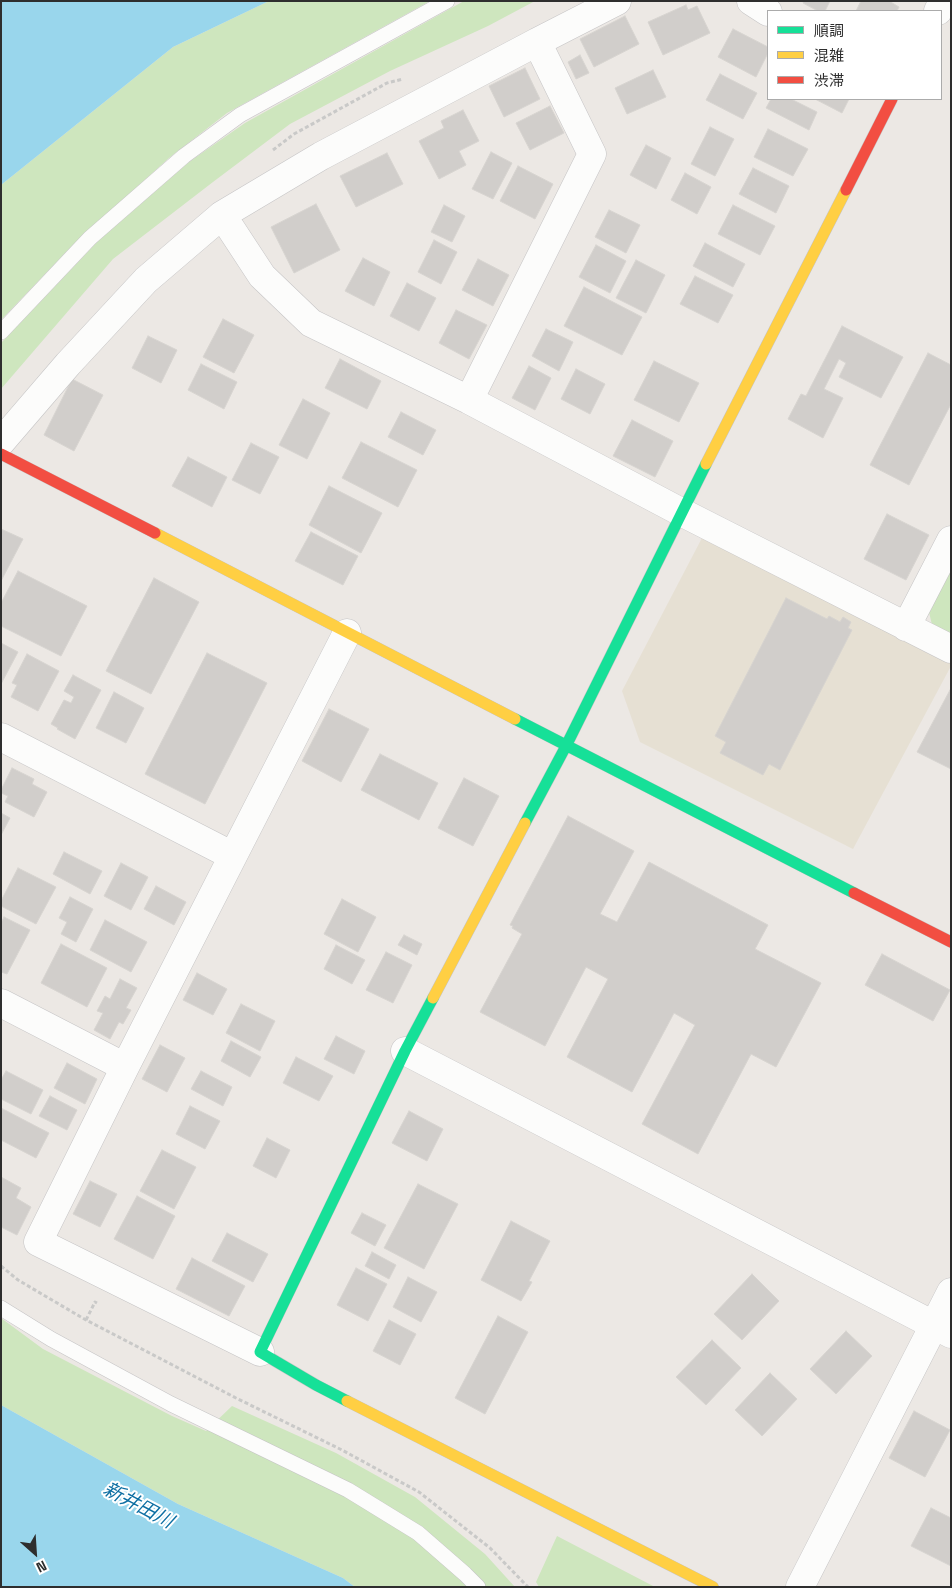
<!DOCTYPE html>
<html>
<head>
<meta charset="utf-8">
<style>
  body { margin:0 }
  #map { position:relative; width:952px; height:1588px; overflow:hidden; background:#ece8e4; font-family:"Space Grotesk","Noto Sans JP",sans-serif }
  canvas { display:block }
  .frame { position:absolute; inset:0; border:2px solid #2e2e2e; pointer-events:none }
  .legend { position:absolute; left:767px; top:10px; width:175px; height:90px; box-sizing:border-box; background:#fff; border:1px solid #ababab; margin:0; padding:6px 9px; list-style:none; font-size:15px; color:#2e2e2e }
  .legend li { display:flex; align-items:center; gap:10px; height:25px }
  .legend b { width:25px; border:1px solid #ababab }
  .north { position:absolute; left:10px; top:1528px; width:50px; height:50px; -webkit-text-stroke:4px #fff; paint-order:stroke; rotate:154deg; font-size:14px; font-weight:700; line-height:20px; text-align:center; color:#2e2e2e }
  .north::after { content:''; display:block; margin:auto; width:18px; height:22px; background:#2e2e2e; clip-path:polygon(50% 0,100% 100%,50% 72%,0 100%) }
</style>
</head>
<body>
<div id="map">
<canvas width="952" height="1588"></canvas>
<div class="frame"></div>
<ul class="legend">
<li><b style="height:6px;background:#16e098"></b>順調</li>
<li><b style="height:6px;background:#ffcf43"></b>混雑</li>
<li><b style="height:6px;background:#f24e42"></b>渋滞</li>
</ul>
<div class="north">N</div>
</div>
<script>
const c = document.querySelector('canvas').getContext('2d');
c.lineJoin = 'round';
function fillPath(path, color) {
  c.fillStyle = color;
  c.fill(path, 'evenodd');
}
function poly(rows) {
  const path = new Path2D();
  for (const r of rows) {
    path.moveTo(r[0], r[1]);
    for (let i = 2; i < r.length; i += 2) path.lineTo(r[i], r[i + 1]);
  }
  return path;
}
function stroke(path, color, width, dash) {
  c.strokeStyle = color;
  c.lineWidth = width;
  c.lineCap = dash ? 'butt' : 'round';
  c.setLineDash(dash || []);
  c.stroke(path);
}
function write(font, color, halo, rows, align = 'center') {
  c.font = font + ' "Space Grotesk","Noto Sans JP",sans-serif';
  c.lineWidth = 4;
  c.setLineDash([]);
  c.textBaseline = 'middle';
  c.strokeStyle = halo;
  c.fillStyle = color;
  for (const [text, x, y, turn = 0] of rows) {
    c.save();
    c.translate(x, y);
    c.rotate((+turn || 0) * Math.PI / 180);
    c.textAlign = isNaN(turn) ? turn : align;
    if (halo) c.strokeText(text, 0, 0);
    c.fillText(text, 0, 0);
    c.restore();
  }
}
fillPath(poly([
  [703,536,951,662,951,666,853,849,640,742,622,691]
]), '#e6e0d3');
fillPath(poly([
  [269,1,430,1,227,113,169,158,72,246,1,320,1,185,173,47],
  [464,1,535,1,488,26,390,71,290,124,213,182,113,259,1,389,1,343,98,241,189,162,245,123],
  [951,569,951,635,932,625,929,612],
  [1,1318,43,1349,172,1416,206,1431,232,1406,336,1453,415,1497,485,1554,515,1587,355,1587,343,1578,178,1504,1,1405],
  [557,1536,655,1587,539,1587,536,1582]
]), '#cee6be');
fillPath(poly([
  [1,1,269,1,173,47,1,185],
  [1,1405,178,1504,343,1578,355,1587,1,1587]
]), '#99d6ec');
const building = poly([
  [804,1,830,1,825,11,818,11,803,3,804,1],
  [861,1,889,1,899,7,897,11,856,11,861,1],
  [686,5,688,10,697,6,710,33,663,55,648,22,686,5],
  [625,16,639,44,594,67,580,39,625,16],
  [733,29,768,47,768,53,756,77,718,57,733,29],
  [580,55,589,73,576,79,568,62,580,55],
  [525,68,540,99,504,117,489,86,525,68],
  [653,70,666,97,627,114,615,88,653,70],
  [720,74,757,93,743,119,706,100,720,74],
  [771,99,791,99,817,112,809,130,766,108,771,99],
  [815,99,849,99,842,113,815,99],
  [550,106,564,133,530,150,516,123,550,106],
  [463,110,479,141,459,151,466,165,439,179,419,141,444,128,441,121,463,110],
  [710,127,734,139,715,176,691,164,710,127],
  [768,129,808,149,793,176,754,157,768,129],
  [646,145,671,158,656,189,630,175,646,145],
  [491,152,512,163,493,199,472,189,491,152],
  [387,153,403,184,356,207,340,176,387,153],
  [518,166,553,184,535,219,500,201,518,166],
  [753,168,789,186,776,213,739,194,753,168],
  [685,173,711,187,697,214,671,200,685,173],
  [316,204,340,250,294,273,271,227,316,204],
  [444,205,465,216,452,242,431,232,444,205],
  [733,205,775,226,760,255,718,234,733,205],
  [609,210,640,225,626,253,595,237,609,210],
  [434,240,457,252,441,284,418,272,434,240],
  [705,243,745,264,733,287,693,266,705,243],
  [596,245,626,261,610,293,579,277,596,245],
  [363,258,390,272,374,306,345,291,363,258],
  [478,259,509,275,493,306,462,290,478,259],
  [636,260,665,275,646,313,616,298,636,260],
  [695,276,733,295,718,323,680,304,695,276],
  [407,283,436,298,419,331,390,316,407,283],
  [584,287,642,317,622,355,564,326,584,287],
  [456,310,487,325,469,359,439,343,456,310],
  [223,319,254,335,234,373,203,357,223,319],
  [842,326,903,357,881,398,839,377,846,363,839,359,824,389,843,398,823,438,788,419,801,394,806,396,842,326],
  [546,329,573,342,559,371,532,356,546,329],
  [148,336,177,350,161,383,132,368,148,336],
  [928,353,951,365,951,404,909,485,870,465,928,353],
  [340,359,381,381,367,409,325,388,340,359],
  [654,361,699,383,679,422,634,400,654,361],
  [201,364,237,382,224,409,188,390,201,364],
  [529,366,551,378,535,410,512,398,529,366],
  [576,369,605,384,590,414,561,399,576,369],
  [72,379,103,395,74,451,44,435,72,379],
  [303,399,330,413,307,459,279,445,303,399],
  [401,412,436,430,423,455,388,437,401,412],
  [632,420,673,441,655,477,613,456,632,420],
  [361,442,417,470,398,507,342,478,361,442],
  [251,443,279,457,260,494,232,480,251,443],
  [188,457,227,477,212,507,172,486,188,457],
  [329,486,382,513,361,553,309,525,329,486],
  [887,514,929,535,906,580,864,559,887,514],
  [1,529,23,539,1,581,1,529],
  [311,532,358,556,343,585,295,561,311,532],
  [18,571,87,606,61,656,1,626,1,603,18,571],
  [154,578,199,602,151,694,106,671,154,578],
  [786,598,827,619,829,616,840,622,843,617,851,622,848,628,852,630,780,770,769,764,763,775,720,753,726,742,715,736,786,598],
  [1,643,18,652,1,684,1,643],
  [207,653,267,683,205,804,145,774,207,653],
  [27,654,59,671,38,711,11,697,17,685,12,683,27,654],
  [73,675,101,690,75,739,57,729,58,728,51,724,64,700,71,703,74,697,64,691,73,675],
  [950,690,951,690,951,769,917,752,950,690],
  [114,692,144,708,126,743,96,728,114,692],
  [329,709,369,729,341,782,302,761,329,709],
  [380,754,438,783,419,820,361,790,380,754],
  [12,768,34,779,32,784,47,792,34,817,5,802,8,796,1,793,1,790,12,768],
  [464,778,499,796,473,846,438,828,464,778],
  [1,813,10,818,1,835,1,813],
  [568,816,634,851,600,914,617,922,649,862,768,925,755,949,821,983,776,1067,751,1054,698,1154,642,1124,695,1025,674,1013,632,1092,567,1057,608,979,586,967,545,1046,480,1012,522,934,512,928,513,926,510,925,568,816],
  [64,852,102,871,90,894,53,874,64,852],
  [121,863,148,877,131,910,104,896,121,863],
  [18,868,56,887,36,924,1,906,1,901,18,868],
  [156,886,186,902,174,925,144,909,156,886],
  [70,897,93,909,76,942,61,934,67,922,59,918,70,897],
  [342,899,376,917,358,952,324,934,342,899],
  [4,917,30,930,7,974,1,972,1,923,4,917],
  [105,920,147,942,131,972,90,950,105,920],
  [404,935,422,944,417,955,398,945,404,935],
  [61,944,107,968,87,1007,41,983,61,944],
  [336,945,365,960,352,984,324,969,336,945],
  [386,952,412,965,393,1003,366,990,386,952],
  [882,954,950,990,933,1021,865,985,882,954],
  [197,973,227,989,213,1015,183,1000,197,973],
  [120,979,137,988,126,1008,131,1010,123,1024,119,1022,110,1039,94,1030,103,1013,97,1011,105,996,110,999,120,979],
  [241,1004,275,1021,260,1051,226,1033,241,1004],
  [336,1036,365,1051,354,1074,324,1059,336,1036],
  [231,1041,261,1057,250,1077,221,1061,231,1041],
  [160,1045,185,1058,167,1092,142,1079,160,1045],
  [296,1057,333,1076,319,1101,283,1083,296,1057],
  [67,1063,97,1079,85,1104,54,1088,67,1063],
  [6,1071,43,1090,31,1114,1,1099,1,1080,6,1071],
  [201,1071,232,1087,223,1106,191,1089,201,1071],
  [50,1096,77,1110,67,1130,39,1116,50,1096],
  [190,1106,220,1121,205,1149,176,1134,190,1106],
  [1,1108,49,1133,36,1158,1,1140,1,1108],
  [409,1111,443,1129,427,1161,392,1143,409,1111],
  [267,1138,290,1150,276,1178,253,1166,267,1138],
  [162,1150,196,1167,174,1209,140,1191,162,1150],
  [1,1177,21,1188,16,1198,31,1207,17,1235,1,1227,1,1177],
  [90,1181,117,1194,100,1227,73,1214,90,1181],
  [418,1184,458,1204,424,1269,384,1248,418,1184],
  [137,1196,175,1216,153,1259,114,1239,137,1196],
  [362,1213,386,1225,375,1246,351,1233,362,1213],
  [511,1221,550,1241,529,1281,532,1282,521,1301,481,1280,511,1221],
  [227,1233,268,1254,253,1282,212,1261,227,1233],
  [372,1252,396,1265,389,1279,365,1266,372,1252],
  [192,1258,245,1286,229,1316,176,1289,192,1258],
  [356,1268,387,1284,368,1321,337,1305,356,1268],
  [752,1274,779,1301,742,1340,714,1314,752,1274],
  [408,1277,437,1292,421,1322,393,1307,408,1277],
  [498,1316,528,1332,485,1414,455,1398,498,1316],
  [389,1320,416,1334,400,1365,373,1351,389,1320],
  [846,1331,872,1356,836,1394,810,1369,846,1331],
  [712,1340,741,1368,706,1405,676,1377,712,1340],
  [770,1373,797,1399,762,1436,735,1410,770,1373],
  [914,1411,950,1430,925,1477,889,1458,914,1411],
  [931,1508,951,1518,951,1566,911,1546,931,1508]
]);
fillPath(building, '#d1cecb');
stroke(building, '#d7d4d0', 1);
const lane = poly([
  [1,332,90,238,184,156,240,115,447,1],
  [1,1308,51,1339,171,1404,348,1490,418,1533,465,1574,478,1587]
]);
const street = poly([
  [617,1,537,42,592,154,469,400,681,512,951,649],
  [751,1,768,12],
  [938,11,943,1],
  [222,215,262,276,311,323,469,400],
  [1,442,68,364,146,280,222,215,321,156,537,42],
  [906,627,951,540],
  [1,737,233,856],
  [1,1003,125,1067],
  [405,1051,951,1334],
  [260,1352,38,1242,125,1067,347,633],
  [800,1587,951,1292]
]);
const fast = poly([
  [515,719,854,893],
  [525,823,566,746,706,464],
  [347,1401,316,1385,260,1352,405,1051,433,998]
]);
const slow = poly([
  [706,464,846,190],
  [155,533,515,719],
  [433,998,525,823],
  [347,1401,713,1587]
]);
const jam = poly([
  [846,190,892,99],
  [1,454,155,533],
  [854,893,951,942]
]);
stroke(lane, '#c5c4c5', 16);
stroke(street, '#c5c4c5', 29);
stroke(fast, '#c5c4c5', 12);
stroke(slow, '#c5c4c5', 12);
stroke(jam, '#c5c4c5', 12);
stroke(poly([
  [273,150,294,134,387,83,403,79],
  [1,1266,18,1280,86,1320,236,1398,342,1450,419,1492,490,1548,528,1587],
  [86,1320,95,1302,97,1303]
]), '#c9c9c8', 3, [4, 2.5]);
stroke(lane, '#fcfcfb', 15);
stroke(street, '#fcfcfb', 28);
stroke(fast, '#16e098', 11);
stroke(slow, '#ffcf43', 11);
stroke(jam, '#f24e42', 11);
write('italic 19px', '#0d6fa3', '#fff', [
  ["新井田川",138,1506,28]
]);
</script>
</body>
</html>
